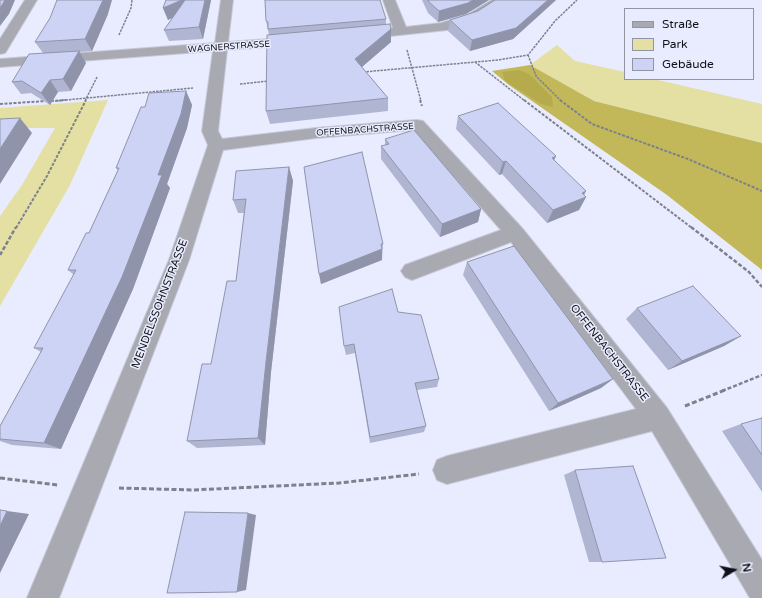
<!DOCTYPE html>
<html>
<head>
<meta charset="utf-8">
<style>
  body { margin:0 }
  #map { position:relative; width:762px; height:598px; overflow:hidden; background:#e9ecfe; font-family:"Varela Round",sans-serif }
  canvas { display:block }
  .legend { position:absolute; left:624px; top:8px; width:130px; height:72px; box-sizing:border-box; background:#e9ecfe; border:1px solid #9294a2; margin:0; padding:5px 7px; list-style:none; font-size:12px; color:#101117 }
  .legend li { display:flex; align-items:center; gap:8px; height:20px }
  .legend b { width:20px; border:1px solid #9294a2 }
  .north { position:absolute; left:714px; top:550px; width:40px; height:40px; -webkit-text-stroke:3px #e9ecfe; paint-order:stroke; rotate:80deg; font-size:11px; font-weight:700; line-height:16px; text-align:center; color:#101117 }
  .north::after { content:''; display:block; margin:auto; width:14px; height:18px; background:#101117; clip-path:polygon(50% 0,100% 100%,50% 72%,0 100%) }
</style>
</head>
<body>
<div id="map">
<canvas width="762" height="598"></canvas>
<ul class="legend">
<li><b style="height:5px;background:#a8a9b1"></b>Straße</li>
<li><b style="height:11px;background:#e4dfa3"></b>Park</li>
<li><b style="height:11px;background:#cdd3f4"></b>Gebäude</li>
</ul>
<div class="north">N</div>
</div>
<script>
const c = document.querySelector('canvas').getContext('2d');
c.lineJoin = 'round';
function fillPath(path, color) {
  c.fillStyle = color;
  c.fill(path, 'evenodd');
}
function poly(rows) {
  const path = new Path2D();
  for (const r of rows) {
    path.moveTo(r[0], r[1]);
    for (let i = 2; i < r.length; i += 2) path.lineTo(r[i], r[i + 1]);
  }
  return path;
}
function stroke(path, color, width, dash) {
  c.strokeStyle = color;
  c.lineWidth = width;
  c.lineCap = dash ? 'butt' : 'round';
  c.setLineDash(dash || []);
  c.stroke(path);
}
function write(font, color, halo, rows, align = 'center') {
  c.font = font + ' "Varela Round",sans-serif';
  c.lineWidth = 3;
  c.setLineDash([]);
  c.textBaseline = 'middle';
  c.strokeStyle = halo;
  c.fillStyle = color;
  for (const [text, x, y, turn = 0] of rows) {
    c.save();
    c.translate(x, y);
    c.rotate((+turn || 0) * Math.PI / 180);
    c.textAlign = isNaN(turn) ? turn : align;
    if (halo) c.strokeText(text, 0, 0);
    c.fillText(text, 0, 0);
    c.restore();
  }
}
fillPath(poly([
  [557,45,575,61,625,72,625,79,654,79,762,104,762,143,594,101,530,65],
  [108,100,70,185,0,306,0,216,22,185,55,128,0,128,0,108]
]), '#e4dfa3');
fillPath(poly([
  [530,65,594,101,762,143,762,270,667,195,509,85,492,71]
]), '#c2b85a');
fillPath(poly([
  [519,70,529,74,552,97,553,107,541,104,505,81,502,72]
]), '#b5ab4d');
const minor = poly([
  [25,0,37,0,7,50,5,53,0,54,0,39,25,0],
  [221,0,233,0,228,42,296,37,301,38,303,41,301,44,296,45,227,50,218,131,222,139,316,128,417,120,423,121,522,228,667,408,762,560,762,598,750,598,652,431,447,484,437,480,433,470,437,460,447,456,636,409,511,242,412,280,405,277,401,271,405,265,501,230,413,130,316,138,223,150,189,260,59,598,27,598,169,260,208,145,202,131,213,51,0,67,0,59,215,43,221,0],
  [383,0,395,0,406,27,441,23,467,15,492,0,506,0,475,21,447,30,362,39,357,38,355,35,357,32,393,28,383,0]
]);
stroke(minor, '#c6c9d9', 2);
stroke(poly([
  [119,35,131,8,132,0],
  [407,50,421,101],
  [528,55,536,76,561,101],
  [475,62,525,101],
  [363,72,498,60,528,55,555,21,577,0],
  [240,84,269,81],
  [55,101,193,88],
  [85,101,97,77]
]), '#7e808c', 1.5, [2.5, 1]);
stroke(poly([
  [420,100,422,106],
  [524,100,692,228],
  [560,100,592,124,688,159,762,191],
  [51,101,66,100],
  [0,104,46,101],
  [16,228,47,176,86,100]
]), '#7e808c', 2, [3, 1.5]);
stroke(poly([
  [691,227,749,272,762,287],
  [0,255,16,227],
  [722,391,762,375]
]), '#7e808c', 2.5, [4, 2]);
stroke(poly([
  [685,406,725,390],
  [0,478,58,485],
  [119,488,193,490,339,483,419,474]
]), '#7e808c', 3, [5, 2.5]);
fillPath(minor, '#a8a9b1');
fillPath(poly([
  [166,0,211,0,203,39,169,41,164,30,173,17,168,20,163,8],
  [422,0,489,0,466,14,438,22,428,13],
  [495,0,556,0,513,39,470,51,448,31,450,20,478,11],
  [108,14,92,51,79,52,86,63,71,91,58,92,50,105,31,93,21,94,12,82,43,53,35,42],
  [386,19,386,25,391,42,362,67,388,98,388,111,270,124,266,111,269,35,266,21],
  [186,91,192,105,187,128,167,184,170,188,133,289,61,449,12,445,0,441,0,426,41,352,34,348,74,275,68,270,89,233,118,170,116,168,145,107],
  [458,116,556,156,554,160,586,197,579,210,547,223,502,174,499,175,456,129],
  [385,139,481,209,478,222,440,237,381,159,381,146,385,145],
  [289,167,293,181,271,372,265,445,197,448,187,441,236,281,244,213,238,213,233,200],
  [304,167,383,244,382,260,321,284],
  [467,262,613,379,601,388,549,411,463,275],
  [637,308,741,336,724,346,668,370,626,319],
  [398,312,439,379,437,387,417,390,426,426,424,432,370,443,355,353,346,355,344,346],
  [762,418,762,492,722,431,741,424],
  [575,470,602,562,589,562,564,475]
]), '#b0b5d2');
fillPath(poly([
  [5,0,15,0,9,14,0,26,0,8],
  [103,0,112,0,108,14,92,51,85,39],
  [182,0,188,0,191,9,168,20,163,8],
  [205,0,211,0,203,39,199,27],
  [473,0,489,0,466,14,438,22,439,11],
  [548,0,556,0,513,39,470,51,472,40],
  [391,29,391,42,356,72,355,59],
  [79,51,86,63,71,91,63,79],
  [50,80,58,92,50,105,41,93],
  [186,91,192,105,187,128,167,184,170,188,133,289,61,449,44,443],
  [20,118,32,133,0,184,0,149],
  [556,156,550,169,552,158],
  [506,161,502,174,499,175,503,162],
  [289,167,293,181,271,372,265,445,258,438,266,362],
  [586,191,582,199,586,197,579,210,547,223,553,210,582,193],
  [481,209,478,222,440,237,442,224],
  [382,249,382,260,321,284,319,274],
  [741,336,724,346,668,370,682,361],
  [613,379,601,388,549,411,558,403],
  [7,511,29,514,0,573,0,526],
  [248,513,256,515,246,590,237,592]
]), '#9094ab');
const building = poly([
  [0,0,5,0,0,8,0,0],
  [57,0,103,0,85,39,35,42,50,18,57,0],
  [166,0,182,0,163,8,166,0],
  [185,0,205,0,199,27,164,30,185,0],
  [265,0,380,0,386,19,268,29,268,22,266,21,265,0],
  [428,0,473,0,468,3,439,11,429,2,428,0],
  [495,0,548,0,516,28,472,40,450,20,478,11,495,0],
  [390,24,391,29,355,59,388,98,266,111,267,35,390,24],
  [79,51,63,79,50,80,41,93,22,81,12,82,29,54,79,51],
  [186,91,181,114,158,175,162,175,122,277,44,443,0,439,0,426,43,348,34,348,76,270,68,270,86,233,89,233,119,168,116,168,141,107,145,107,149,93,186,91],
  [498,103,556,156,552,158,586,191,582,193,586,197,553,210,506,161,503,162,458,116,498,103],
  [20,118,0,149,0,119,20,118],
  [414,130,481,209,442,224,381,146,389,144,385,139,414,130],
  [362,152,383,244,381,244,382,249,319,274,304,167,362,152],
  [289,167,266,362,258,438,187,441,202,364,211,364,227,281,236,281,246,199,233,200,236,171,289,167],
  [514,246,613,379,558,403,467,262,514,246],
  [693,286,741,336,682,361,637,308,693,286],
  [392,289,398,312,421,315,439,379,415,383,426,426,370,437,354,344,344,346,339,307,392,289],
  [762,418,762,455,741,424,762,418],
  [633,466,666,558,602,562,575,470,633,466],
  [0,510,7,511,0,526,0,510],
  [185,512,248,513,237,592,167,593,185,512]
]);
fillPath(building, '#cdd3f4');
stroke(building, '#9094ab', 1);
write('9px', '#101117', '#e9ecfe', [
  ["WAGNERSTRASSE",229,47,-4],
  ["OFFENBACHSTRASSE",365,130,-4]
]);
write('11px', '#101117', '#e9ecfe', [
  ["MENDELSSOHNSTRASSE",160,304,-69],
  ["OFFENBACHSTRASSE",609,353,52]
]);
</script>
</body>
</html>
